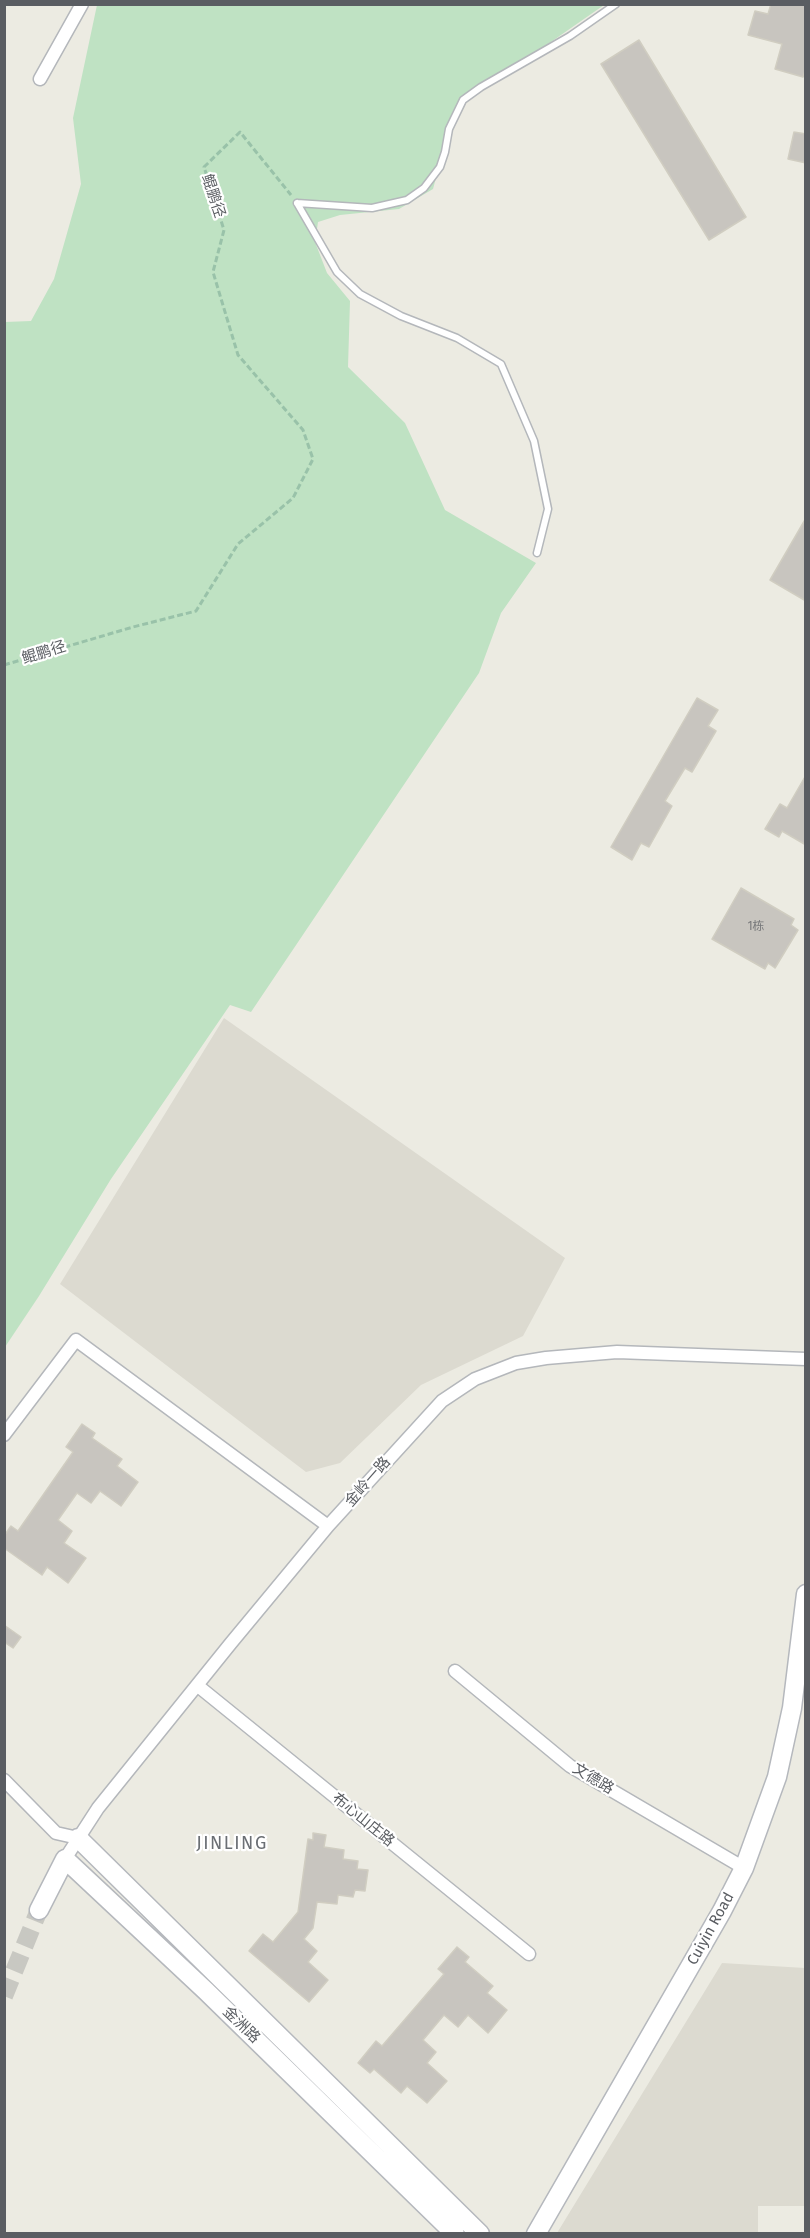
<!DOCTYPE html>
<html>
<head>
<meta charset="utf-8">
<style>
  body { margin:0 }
  #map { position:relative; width:810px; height:2238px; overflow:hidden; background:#ecebe2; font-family:"Fira Sans",sans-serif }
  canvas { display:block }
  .frame { position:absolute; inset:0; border:6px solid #5a5d62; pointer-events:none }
</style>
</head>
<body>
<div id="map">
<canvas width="810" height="2238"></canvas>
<div class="frame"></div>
</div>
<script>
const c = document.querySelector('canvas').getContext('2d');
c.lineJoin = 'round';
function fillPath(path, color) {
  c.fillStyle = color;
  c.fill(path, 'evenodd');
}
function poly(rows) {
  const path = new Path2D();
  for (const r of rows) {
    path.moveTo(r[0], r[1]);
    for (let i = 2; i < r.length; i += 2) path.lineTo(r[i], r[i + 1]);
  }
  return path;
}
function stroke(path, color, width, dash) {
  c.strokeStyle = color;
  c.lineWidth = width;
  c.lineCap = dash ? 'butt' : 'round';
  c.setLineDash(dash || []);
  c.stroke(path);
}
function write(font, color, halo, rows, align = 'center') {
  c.font = font + ' "Fira Sans","Noto Sans SC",sans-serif';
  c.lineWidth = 4.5;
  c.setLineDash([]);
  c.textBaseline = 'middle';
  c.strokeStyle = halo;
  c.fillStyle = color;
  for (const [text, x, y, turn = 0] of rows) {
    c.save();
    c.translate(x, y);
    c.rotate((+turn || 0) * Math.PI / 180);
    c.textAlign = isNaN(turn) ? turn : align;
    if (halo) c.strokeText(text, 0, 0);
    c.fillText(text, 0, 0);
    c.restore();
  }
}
fillPath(poly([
  [224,1018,565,1258,523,1336,421,1385,340,1463,306,1472,60,1284],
  [722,1963,805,1968,805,2206,758,2206,758,2233,557,2233]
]), '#dcdad0');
fillPath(poly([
  [97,5,604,5,459,106,443,152,433,189,399,209,340,215,318,222,315,242,327,273,350,301,348,367,405,423,445,510,536,563,501,613,479,673,251,1012,230,1005,111,1179,39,1296,5,1347,5,322,31,321,54,279,81,184,73,118]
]), '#bfe2c3');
const building = poly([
  [771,4,806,4,806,68,803,77,775,69,782,44,748,35,755,11,768,14,771,4],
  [639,40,746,217,709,240,601,64,639,40],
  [794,132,806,134,806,163,788,159,794,132],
  [806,518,806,601,770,580,806,518],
  [697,698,718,710,708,726,716,731,692,772,685,768,665,801,672,806,649,847,641,843,632,860,611,847,697,698],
  [806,775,806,845,782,831,779,837,765,829,780,804,787,808,806,775],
  [741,888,794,919,791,925,798,930,775,968,768,963,765,969,712,939,741,888],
  [82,1424,95,1433,92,1438,122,1459,117,1466,138,1482,121,1506,100,1491,91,1503,77,1493,58,1520,72,1531,64,1543,86,1558,68,1583,47,1567,42,1575,4,1548,4,1536,11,1526,18,1531,73,1452,66,1447,82,1424],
  [4,1625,21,1637,13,1648,4,1642,4,1625],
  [313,1833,326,1835,324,1847,344,1850,343,1859,358,1861,357,1869,368,1870,365,1891,355,1890,353,1897,338,1895,337,1904,317,1902,313,1928,304,1939,317,1951,308,1962,328,1980,309,2002,249,1951,263,1934,273,1942,298,1912,308,1839,313,1840,313,1833],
  [457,1947,469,1957,465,1962,493,1986,487,1993,507,2010,488,2033,468,2015,458,2027,444,2015,423,2040,436,2052,427,2063,447,2081,427,2103,407,2086,401,2093,374,2069,370,2073,358,2063,376,2041,382,2046,444,1974,438,1969,457,1947]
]);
fillPath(building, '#c8c5bf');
stroke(building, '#d0cdc1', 1.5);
stroke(poly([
  [4,1996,39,1910]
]), '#c8c8c2', 18, [18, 9]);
const lane = poly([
  [297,203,337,272,360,294,401,316,457,338,501,364,534,441,548,509,537,553],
  [297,203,372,208,407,200,424,188,440,167,445,152,449,129,463,100,481,87,570,36,616,4]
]);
const street = poly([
  [40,79,82,4],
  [4,1435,76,1340,328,1526],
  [455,1671,570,1766,744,1868],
  [198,1686,529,1954],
  [4,1780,56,1833,78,1838],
  [65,1859,98,1808,231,1643,328,1526,442,1401,475,1379,516,1363,546,1358,617,1352,806,1359]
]);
const secondary = poly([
  [78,1838,480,2234],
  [39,1910,65,1859,206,1991,455,2234],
  [536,2234,722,1911,744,1868,777,1777,792,1708,806,1594]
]);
stroke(lane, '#b4b7bb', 9);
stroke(street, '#b4b7bb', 15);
stroke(secondary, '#b5b8bd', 21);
stroke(poly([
  [4,665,133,627,196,611,238,544,293,498,313,459,303,430,238,355,213,272,224,230,204,167,240,132,291,195]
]), '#99c2a9', 3, [6, 3]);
stroke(lane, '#fff', 6);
stroke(street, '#fff', 12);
stroke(secondary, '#fff', 18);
write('12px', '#767779', null, [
  ["1栋",756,927]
]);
write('15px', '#5a5d62', '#fff', [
  ["鲲鹏径",213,196,72],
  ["鲲鹏径",44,653,-17],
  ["金岭一路",368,1482,-49],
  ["文德路",593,1779,31],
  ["布心山庄路",363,1820,39],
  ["Cuiyin Road",711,1929,-61],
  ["金洲路",241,2025,44]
]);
c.letterSpacing = '1.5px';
write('18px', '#6b6f74', '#fff', [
  ["JINLING",232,1844]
]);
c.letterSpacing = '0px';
</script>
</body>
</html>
